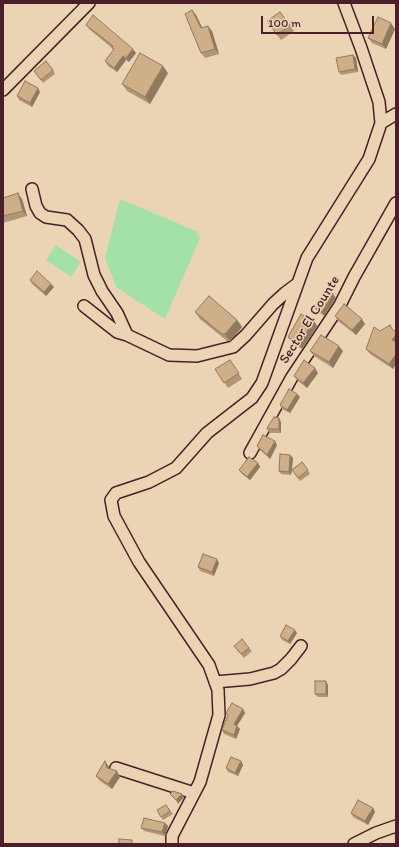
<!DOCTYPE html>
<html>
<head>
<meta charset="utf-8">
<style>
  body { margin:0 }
  #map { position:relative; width:399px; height:847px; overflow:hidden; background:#ebd4b4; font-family:Itim,sans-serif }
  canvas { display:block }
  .frame { position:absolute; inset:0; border:4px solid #4a1f2b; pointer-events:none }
  .scale { position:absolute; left:261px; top:16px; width:113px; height:18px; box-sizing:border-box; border:2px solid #4a1f2b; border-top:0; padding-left:5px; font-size:12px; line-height:14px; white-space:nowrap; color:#4a1f2b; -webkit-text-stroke:3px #ebd4b4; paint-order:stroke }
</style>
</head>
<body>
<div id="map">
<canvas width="399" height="847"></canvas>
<div class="frame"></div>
<div class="scale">100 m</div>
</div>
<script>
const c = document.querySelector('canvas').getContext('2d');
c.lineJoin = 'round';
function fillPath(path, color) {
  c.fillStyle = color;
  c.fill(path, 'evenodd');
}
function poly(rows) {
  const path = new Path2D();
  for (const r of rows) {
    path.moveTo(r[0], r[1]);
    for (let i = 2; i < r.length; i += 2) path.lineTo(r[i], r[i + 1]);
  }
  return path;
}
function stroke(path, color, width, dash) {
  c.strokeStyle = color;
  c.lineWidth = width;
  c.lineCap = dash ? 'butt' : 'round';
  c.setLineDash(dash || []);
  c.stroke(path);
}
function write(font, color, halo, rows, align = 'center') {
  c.font = font + ' Itim,sans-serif';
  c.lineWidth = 3;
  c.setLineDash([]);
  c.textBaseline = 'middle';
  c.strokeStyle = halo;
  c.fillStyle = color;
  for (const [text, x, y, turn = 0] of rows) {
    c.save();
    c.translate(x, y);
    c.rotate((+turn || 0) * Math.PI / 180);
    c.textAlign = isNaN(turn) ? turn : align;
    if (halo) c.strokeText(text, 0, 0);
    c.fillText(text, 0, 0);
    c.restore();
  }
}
fillPath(poly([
  [120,199,196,231,200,238,165,319,116,287,105,258],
  [56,245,81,262,71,277,46,260]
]), '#a4e1a8');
const minor = poly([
  [3,90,89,3],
  [381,123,396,114],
  [32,189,36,206,40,213,46,217,67,220,78,230,85,239,94,275,102,291,117,313,127,335],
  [84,306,117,332,127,335,169,355,197,356,233,347,246,335,273,304,285,293,297,284],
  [250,453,292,377,340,305,354,277,396,203],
  [215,682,250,679,274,673,281,669,291,659,301,646],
  [116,768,194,793],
  [172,844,172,836,200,782,219,715,218,690,209,665,139,562,114,516,111,500,116,493,149,482,176,468,207,433,252,398,262,383,307,258,369,159,381,123,379,102,361,48,344,3],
  [354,844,376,833,396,826]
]);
stroke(minor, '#4a1f2b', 14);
stroke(minor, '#ebd4b4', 11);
fillPath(poly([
  [192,10,196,15,202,28,212,31,219,54,205,58,201,53],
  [280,12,294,31,281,40,267,21],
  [86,25,136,53,129,62,126,60,117,72,108,66,105,61,114,50,112,48,89,29],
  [395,29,386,49,372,43,368,38],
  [353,55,356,58,358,72,341,75,339,72],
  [53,70,55,74,43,83,34,71],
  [168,73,150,104,127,91,122,84],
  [40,92,32,107,19,100,17,96],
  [3,198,22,199,27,216,3,223],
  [30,280,54,287,46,296,32,284],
  [336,298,324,316,317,311,314,307],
  [195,312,237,320,242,327,230,341,227,341,200,319],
  [335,316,365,324,356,335,338,321],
  [314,321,317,326,302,349,292,342,288,337],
  [390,325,393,330,396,332,396,364,393,369,370,354,366,349,380,331],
  [310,351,343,351,333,368,314,356],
  [230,360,242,379,228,388,215,369],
  [318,373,307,388,298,381,294,376],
  [297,394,300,397,290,413,282,409,280,405],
  [281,422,281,433,270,433,267,429],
  [277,445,270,459,260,450,257,446],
  [290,455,293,458,292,469,302,462,310,474,300,481,292,470,291,475,281,474,279,471],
  [258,463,260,467,250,480,242,474,239,470],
  [219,563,214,576,200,571,198,567],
  [297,633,290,644,282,640,280,636],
  [234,646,249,648,252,651,244,658],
  [328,685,328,697,318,697,315,694],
  [243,709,245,713,237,726,240,729,236,739,224,734,222,730,228,716,226,713],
  [105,761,110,769,117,771,120,777,112,789,100,781,96,776],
  [241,761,243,765,238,776,228,772,226,768],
  [166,805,173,814,163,820,157,810],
  [373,808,375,812,368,825,353,817,351,813],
  [165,823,168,826,165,836,144,831,141,828]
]), '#b19675');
fillPath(poly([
  [192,10,196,15,205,33,201,28],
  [391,23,395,29,386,49,382,44],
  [208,26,212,31,219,54,215,49],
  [133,49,136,53,129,62,126,58],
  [353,55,356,58,358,72,355,69],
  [123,56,126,60,117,72,114,68],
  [163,66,168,73,150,104,145,97],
  [38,88,40,92,32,107,30,103],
  [18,193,22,199,27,216,23,211],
  [51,284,54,287,46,296,44,292],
  [333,294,336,298,324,316,322,312],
  [362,319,365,324,356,335,352,330],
  [237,320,242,327,230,341,225,334],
  [314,321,317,326,302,349,299,344],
  [396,335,396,345,392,340],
  [339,346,343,351,333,368,329,362],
  [396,354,396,364,393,369,389,364],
  [315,368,318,373,307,388,303,383],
  [297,394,300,397,290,413,287,410],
  [279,418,281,422,281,433,279,429],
  [275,441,277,445,270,459,267,455],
  [290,455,293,458,291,475,289,472],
  [258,463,260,467,250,480,247,477],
  [217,559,219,563,214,576,212,572],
  [295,630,297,633,290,644,288,641],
  [326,681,328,685,328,697,326,694],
  [243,709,245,713,237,726,240,729,236,739,234,735,234,724],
  [105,761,109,767,111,773,107,768],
  [241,761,243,765,238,776,235,773],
  [117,771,120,777,112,789,108,784],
  [182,794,184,797,178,804,176,800],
  [373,808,375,812,368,825,365,821],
  [165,823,168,826,165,836,162,832]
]), '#907a5f');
const building = poly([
  [192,10,201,28,208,26,215,49,201,53,185,14,192,10],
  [280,12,290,25,277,35,267,21,280,12],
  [93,15,133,49,126,58,123,56,114,68,105,61,114,49,112,48,113,46,86,25,93,15],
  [378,17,391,23,382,44,368,38,378,17],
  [140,53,163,66,145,97,122,84,140,53],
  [353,55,355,69,339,72,336,58,353,55],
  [46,61,53,70,41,80,34,71,46,61],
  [25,81,38,88,30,103,17,96,25,81],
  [18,193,23,211,3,216,3,198,18,193],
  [37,271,51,284,44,292,30,280,37,271],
  [327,290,333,294,322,312,314,307,327,290],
  [209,296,237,320,225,334,222,334,195,312,209,296],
  [344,304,362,319,352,330,335,316,344,304],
  [301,314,314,321,299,344,288,337,301,314],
  [390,325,392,329,396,332,396,335,392,340,396,342,396,354,389,364,366,349,374,327,380,331,390,325],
  [321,335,339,346,329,362,310,351,321,335],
  [230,360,239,373,224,383,215,369,230,360],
  [304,360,315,368,303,383,294,376,304,360],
  [289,389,297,394,287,410,280,405,289,389],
  [274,417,279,418,279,429,267,429,267,428,274,417],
  [263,435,275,441,267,455,257,446,263,435],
  [280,454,290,455,289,472,279,471,280,454],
  [249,457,258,463,247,477,239,470,249,457],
  [302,462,308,470,298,478,292,470,302,462],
  [203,554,217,559,212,572,198,567,203,554],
  [286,625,295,630,288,641,280,636,286,625],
  [242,639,249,648,241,654,234,646,242,639],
  [315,681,326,681,326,694,315,694,315,681],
  [232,703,243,709,234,724,237,726,234,735,222,730,228,715,226,713,232,703],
  [231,757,241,761,235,773,226,768,231,757],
  [105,761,107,768,117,771,108,784,96,776,105,761],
  [173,791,182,794,176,800,170,794,173,791],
  [358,800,373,808,365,821,351,813,358,800],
  [166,805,170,811,161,817,157,810,166,805],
  [144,818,165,823,162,832,141,828,144,818],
  [119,839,132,840,132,844,119,844,119,839]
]);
fillPath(building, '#ceaf88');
stroke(building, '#907a5f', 1);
write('14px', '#4a1f2b', '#ebd4b4', [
  ["Sector El Counte",310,320,-58]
]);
</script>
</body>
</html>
